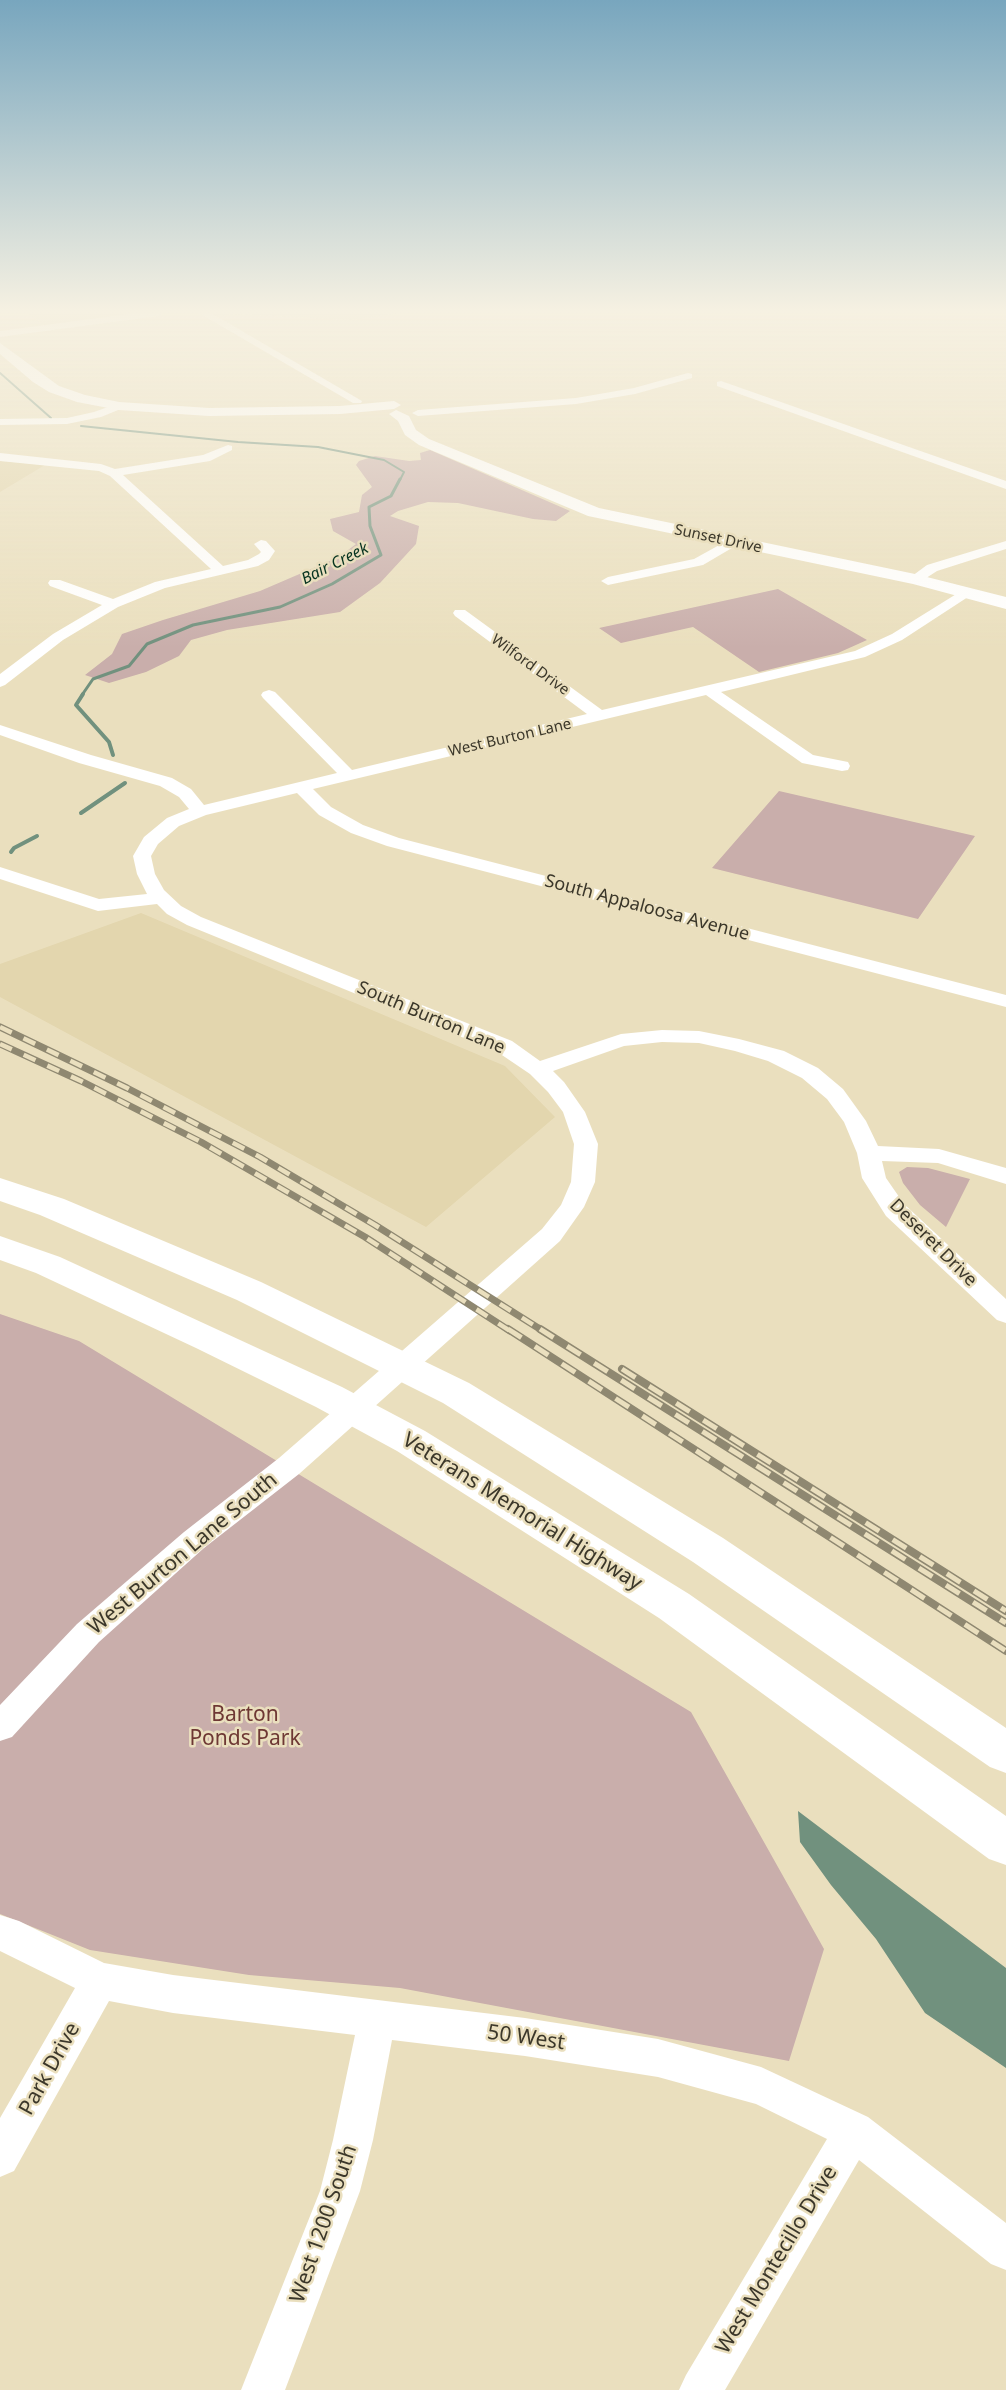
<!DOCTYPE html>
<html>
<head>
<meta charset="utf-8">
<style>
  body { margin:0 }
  canvas { display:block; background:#eadfbe }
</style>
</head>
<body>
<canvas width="1006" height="2390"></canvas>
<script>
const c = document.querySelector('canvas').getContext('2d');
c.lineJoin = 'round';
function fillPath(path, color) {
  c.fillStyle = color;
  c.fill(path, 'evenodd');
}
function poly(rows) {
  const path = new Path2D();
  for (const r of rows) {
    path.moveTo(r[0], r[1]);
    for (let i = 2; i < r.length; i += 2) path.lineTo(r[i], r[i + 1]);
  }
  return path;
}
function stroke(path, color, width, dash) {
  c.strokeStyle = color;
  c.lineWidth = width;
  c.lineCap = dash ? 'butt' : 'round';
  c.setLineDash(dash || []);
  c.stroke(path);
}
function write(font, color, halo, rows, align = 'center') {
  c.font = font + ' "Noto Sans",sans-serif';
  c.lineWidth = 5;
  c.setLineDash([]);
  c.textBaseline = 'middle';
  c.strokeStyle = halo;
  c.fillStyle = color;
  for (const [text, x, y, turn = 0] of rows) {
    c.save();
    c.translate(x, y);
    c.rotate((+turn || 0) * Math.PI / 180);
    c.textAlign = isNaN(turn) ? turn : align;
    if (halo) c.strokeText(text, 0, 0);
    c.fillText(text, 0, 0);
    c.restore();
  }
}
fillPath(poly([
  [28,313,151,313,45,326],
  [209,313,401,313,350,320,237,314,216,316],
  [0,461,45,465,0,492],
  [141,913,505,1066,555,1117,426,1227,0,997,0,964]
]), '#e3d6ae');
fillPath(poly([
  [430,450,570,511,556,521,533,519,458,503,428,502,398,511,390,516,419,526,416,544,380,583,340,612,227,630,191,640,179,656,146,672,109,683,85,675,112,654,122,634,163,620,260,591,339,557,356,544,333,531,330,519,359,512,362,495,372,487,356,465,359,461,375,456,409,461,421,460,420,453],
  [778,589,867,640,838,653,759,672,693,627,621,643,599,628],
  [779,791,975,836,918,919,712,868],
  [907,1167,928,1168,970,1179,946,1227,920,1205,903,1183,899,1172],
  [0,1314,79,1341,691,1712,824,1949,789,2061,400,1988,249,1975,90,1950,0,1914]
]), '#c9aeab');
fillPath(poly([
  [798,1811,1006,1968,1006,2068,925,2013,876,1939,831,1885,800,1842]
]), '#71917e');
stroke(poly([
  [0,373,51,418],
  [81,426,238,442,318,447,384,460,404,472,400,480]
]), '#71917e', 2);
stroke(poly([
  [82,695,93,679,129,666,147,644,193,625,280,607,332,584,381,555,370,526,369,507,391,496,400,479]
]), '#71917e', 3);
stroke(poly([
  [83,694,76,705,109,742,113,755],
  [81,813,125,783],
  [11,852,14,848,37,836]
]), '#71917e', 4);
fillPath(poly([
  [136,313,163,313,158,316,0,337,0,331,136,313],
  [199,313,211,313,362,401,361,403,353,403,199,313],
  [688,373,692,374,692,378,635,394,576,404,418,416,412,413,418,410,576,398,634,388,688,373],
  [721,381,1006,481,1006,489,717,386,717,382,721,381],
  [119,403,124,406,123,408,101,417,67,424,0,425,0,419,67,418,94,412,119,403],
  [228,445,232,446,232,450,210,461,123,475,223,566,248,560,259,554,261,552,254,544,261,540,266,541,275,551,269,560,258,566,165,588,118,607,63,640,5,685,0,687,0,674,53,634,102,605,50,586,48,583,50,580,60,580,113,599,155,582,211,569,110,476,99,471,0,461,0,453,101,464,115,469,203,455,228,445],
  [732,538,739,542,737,545,703,565,608,585,601,581,608,577,694,559,732,538],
  [1006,541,1006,549,937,571,920,582,915,583,908,579,927,565,1006,541],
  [966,588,973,592,971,595,902,640,865,657,721,692,813,755,848,762,850,766,848,770,842,771,802,763,706,695,313,789,331,807,363,825,399,838,1006,995,1006,1007,387,846,351,833,319,815,297,793,206,815,179,826,158,844,151,856,155,874,164,890,181,906,201,917,512,1041,540,1061,621,1034,662,1030,699,1031,739,1039,784,1051,818,1068,843,1089,866,1121,878,1146,939,1149,1006,1168,1006,1184,938,1163,882,1161,886,1178,904,1204,1006,1299,1006,1323,997,1320,886,1216,862,1178,857,1153,844,1122,827,1099,802,1078,768,1061,735,1051,699,1043,662,1042,624,1046,553,1071,564,1082,585,1112,598,1144,595,1182,584,1207,560,1241,299,1474,204,1548,99,1642,12,1737,0,1741,0,1705,77,1624,184,1532,279,1458,542,1229,561,1205,571,1182,574,1144,563,1112,548,1092,530,1074,496,1051,187,925,167,914,157,904,98,911,0,879,0,867,99,899,147,894,137,874,133,856,144,837,167,818,189,809,179,797,160,786,79,763,0,735,0,725,91,755,172,778,191,789,204,805,337,773,263,698,261,695,263,692,269,690,275,692,352,770,587,714,455,616,453,613,455,610,465,610,602,710,855,651,892,634,966,588],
  [0,1915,19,1921,104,1963,173,1975,525,2018,658,2039,761,2067,868,2117,1006,2223,1006,2270,991,2264,859,2160,725,2390,679,2390,686,2375,827,2139,756,2104,658,2077,525,2056,392,2040,373,2140,360,2191,285,2390,241,2390,320,2191,333,2140,355,2035,173,2013,109,2001,14,2171,0,2177,0,2118,75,1988,0,1951,0,1915]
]), '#fff');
fillPath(poly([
  [0,343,59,386,85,395,119,402,209,408,340,406,394,401,401,405,394,409,340,414,209,416,119,410,77,402,49,392,33,382,0,354,0,343],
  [396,410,409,416,416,430,429,439,599,508,915,574,1006,597,1006,609,913,584,588,516,419,445,405,435,398,421,389,414,396,410]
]), '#fff');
fillPath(poly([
  [0,1178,64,1199,261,1282,469,1383,723,1538,1006,1728,1006,1773,990,1767,693,1562,443,1403,237,1300,40,1215,0,1201,0,1178],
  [0,1236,60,1257,342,1387,425,1431,689,1594,1006,1816,1006,1865,989,1859,659,1618,397,1451,316,1407,196,1348,36,1273,0,1260,0,1236]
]), '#fff');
const railFar1 = poly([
  [0,1027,127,1088,260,1157,375,1225,543,1331],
  [0,1044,81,1081,201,1142,365,1237,510,1331]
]);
const rail = poly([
  [508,1329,1006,1651],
  [540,1329,1006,1623],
  [622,1369,1006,1611]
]);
stroke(railFar1, '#8f8871', 7);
stroke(rail, '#8f8871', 8);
stroke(railFar1, '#eadfbe', 4.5, [13]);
stroke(rail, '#eadfbe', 5, [16]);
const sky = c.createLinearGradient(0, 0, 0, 648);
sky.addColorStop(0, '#78a6be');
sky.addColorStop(0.48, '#f6f1e2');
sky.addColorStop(1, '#f6f1e200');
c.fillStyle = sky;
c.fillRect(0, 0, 1006, 648);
write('15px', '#3b372a', '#eadfbe', [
  ["Sunset Drive",718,539,12],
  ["Wilford Drive",530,665,36],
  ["West Burton Lane",510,738,-13]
]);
write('italic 16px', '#073420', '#eadfbe', [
  ["Bair Creek",335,564,-27]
]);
write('18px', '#3b372a', '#eadfbe', [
  ["South Appaloosa Avenue",647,908,15],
  ["South Burton Lane",431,1018,23],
  ["Deseret Drive",933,1243,45]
]);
write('21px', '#3b372a', '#eadfbe', [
  ["Veterans Memorial Highway",522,1512,32],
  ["West Burton Lane South",183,1554,-40],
  ["50 West",526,2038,8],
  ["Park Drive",50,2069,-61],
  ["West 1200 South",324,2224,-71],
  ["West Montecillo Drive",777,2260,-59]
]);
write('21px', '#6e3834', '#eadfbe', [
  ["Barton",245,1715],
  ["Ponds Park",245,1739]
]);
</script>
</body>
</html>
